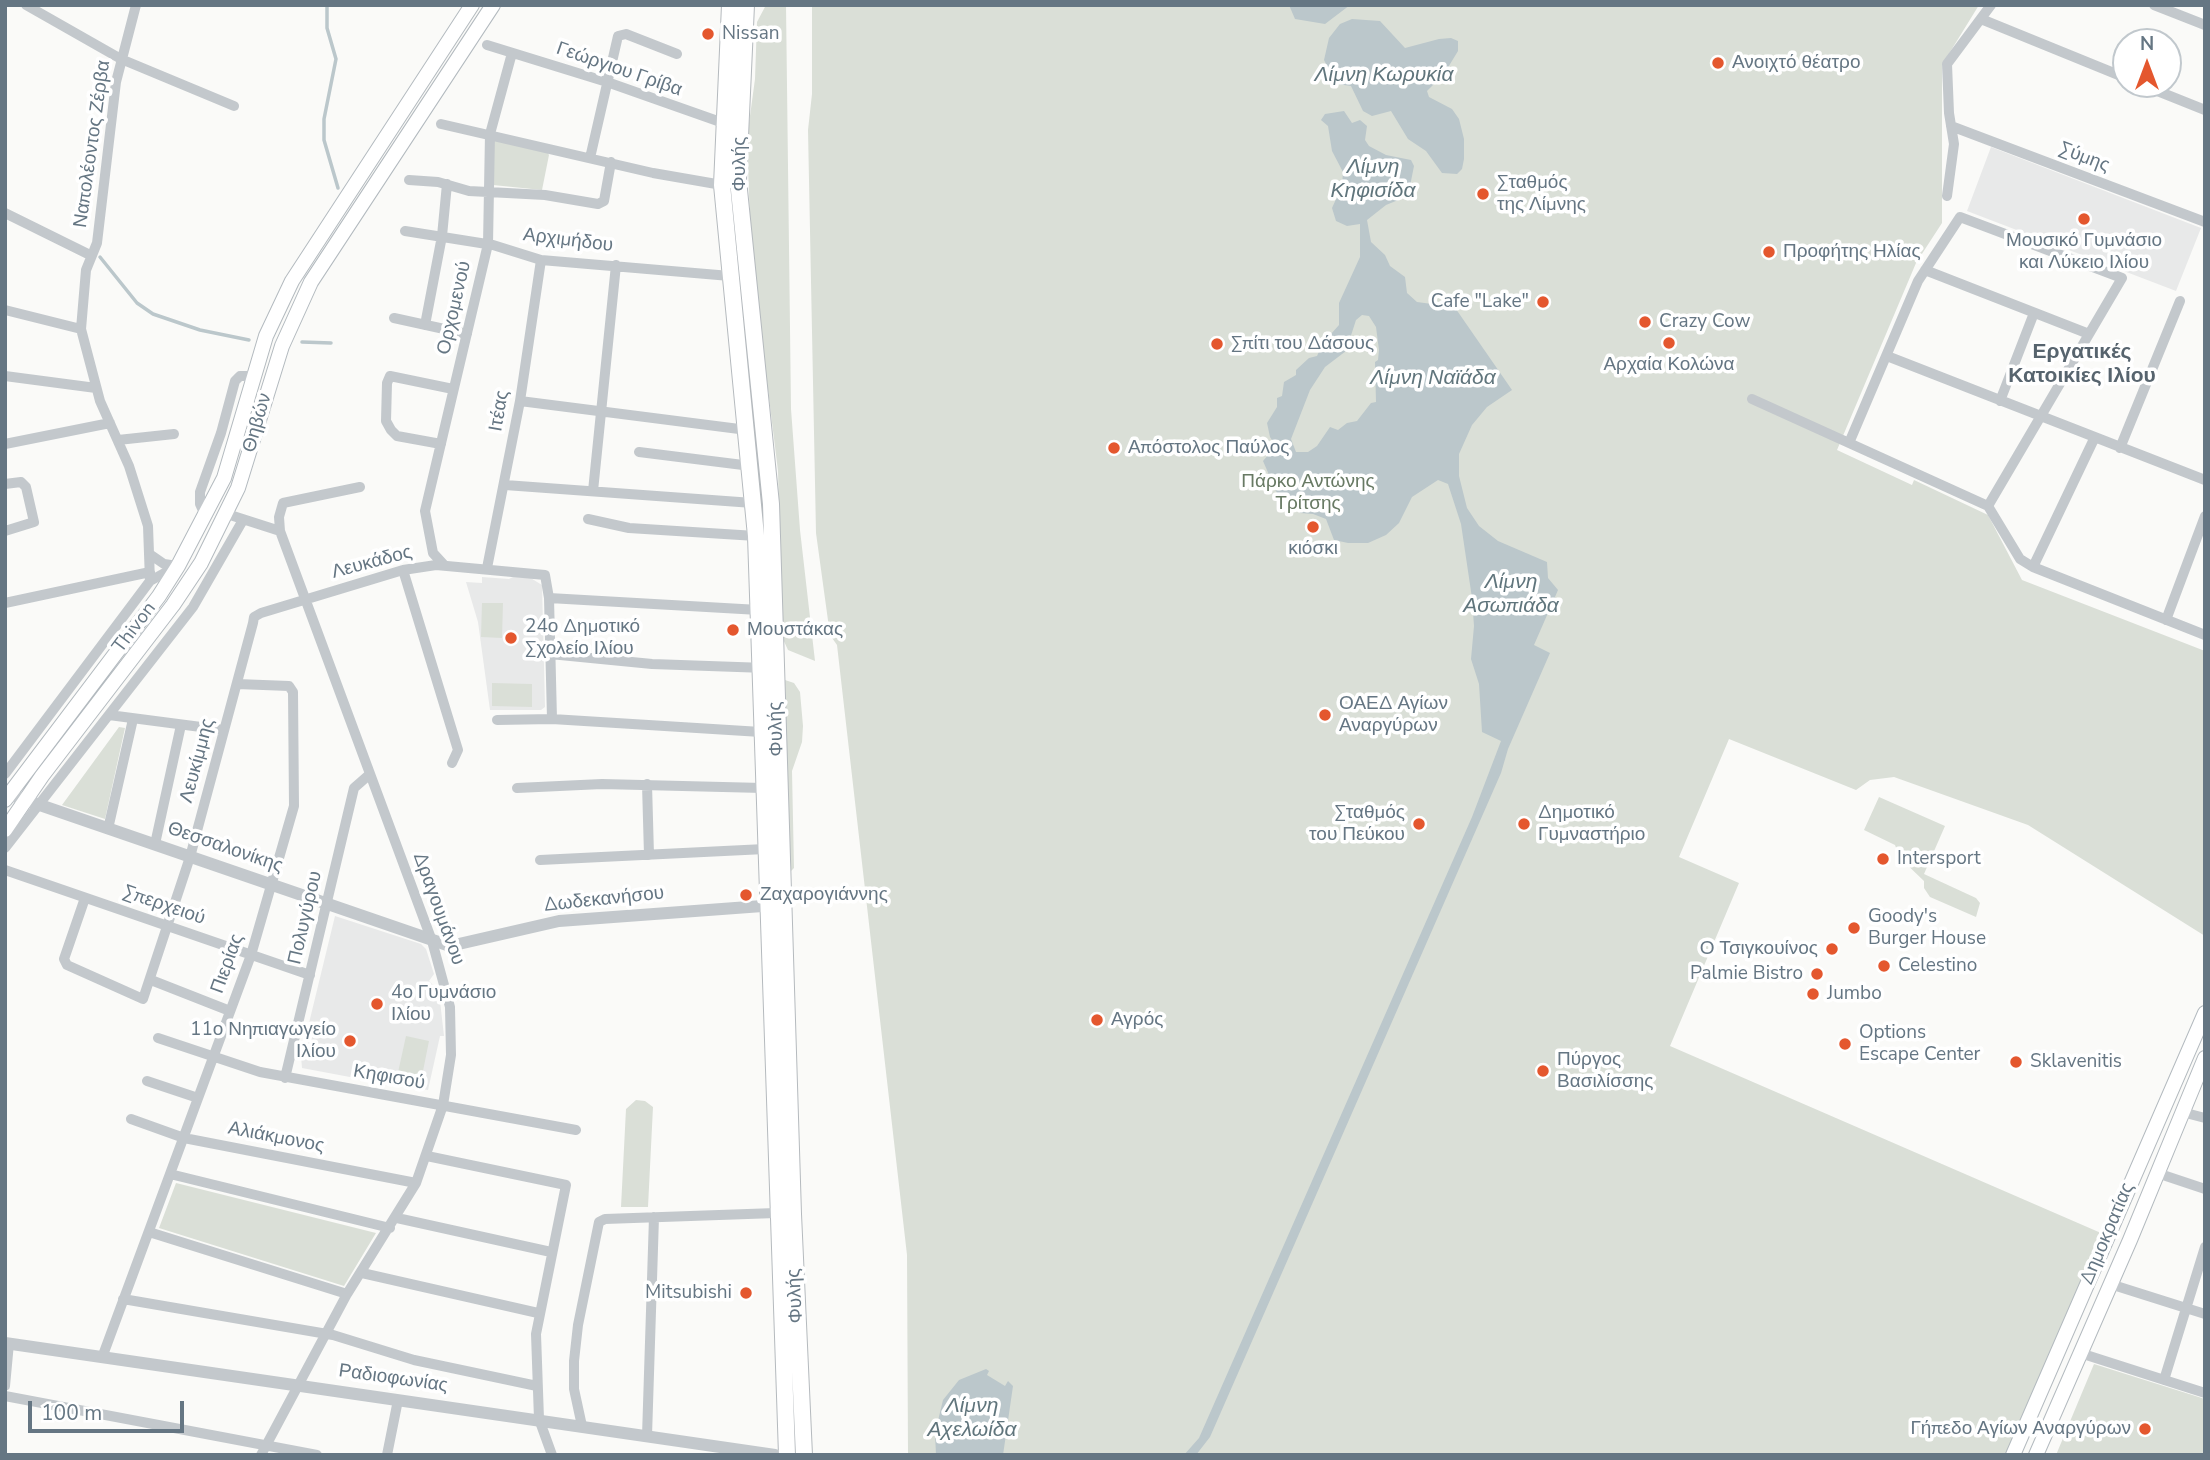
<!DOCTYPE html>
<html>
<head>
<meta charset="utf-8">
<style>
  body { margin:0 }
  #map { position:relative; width:2210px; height:1460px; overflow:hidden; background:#fafaf8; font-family:"Nunito Sans",sans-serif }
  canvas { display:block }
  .frame { position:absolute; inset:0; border:7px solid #657683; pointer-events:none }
  .north { position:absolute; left:2112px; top:28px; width:70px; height:70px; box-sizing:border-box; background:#fff; border:2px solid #c1c8cd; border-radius:50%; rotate:0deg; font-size:19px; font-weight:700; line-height:28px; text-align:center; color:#657683 }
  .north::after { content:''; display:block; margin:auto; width:24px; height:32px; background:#e4572e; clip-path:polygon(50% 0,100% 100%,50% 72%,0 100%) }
  .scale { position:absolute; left:28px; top:1401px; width:156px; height:32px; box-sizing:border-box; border:4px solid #657683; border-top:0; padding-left:9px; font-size:21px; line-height:24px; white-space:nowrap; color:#657683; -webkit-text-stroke:5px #fff; paint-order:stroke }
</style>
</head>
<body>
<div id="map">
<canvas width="2210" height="1460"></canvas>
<div class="frame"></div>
<div class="north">N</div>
<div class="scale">100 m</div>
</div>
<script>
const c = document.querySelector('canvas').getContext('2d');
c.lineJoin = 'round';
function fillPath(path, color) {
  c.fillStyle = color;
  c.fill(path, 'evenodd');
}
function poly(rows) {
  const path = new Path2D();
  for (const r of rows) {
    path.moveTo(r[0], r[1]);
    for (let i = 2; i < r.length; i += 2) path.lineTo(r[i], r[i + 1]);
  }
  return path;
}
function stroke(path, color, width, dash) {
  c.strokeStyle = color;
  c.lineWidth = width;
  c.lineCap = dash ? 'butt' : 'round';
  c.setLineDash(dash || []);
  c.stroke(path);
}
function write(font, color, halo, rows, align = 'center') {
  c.font = font + ' "Nunito Sans",sans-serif';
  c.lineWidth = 7;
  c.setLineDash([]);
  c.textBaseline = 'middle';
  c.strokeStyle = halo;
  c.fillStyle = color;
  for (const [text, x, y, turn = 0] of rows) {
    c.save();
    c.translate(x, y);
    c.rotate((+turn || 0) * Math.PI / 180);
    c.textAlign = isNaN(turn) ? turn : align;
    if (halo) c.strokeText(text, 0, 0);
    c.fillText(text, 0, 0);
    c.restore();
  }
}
fillPath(poly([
  [1991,147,2201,228,2176,291,1967,211],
  [517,575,529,577,542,585,545,707,541,710,490,710,478,622,466,582,482,583,482,577,509,579],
  [335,916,421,944,426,949,434,974,429,981,436,988,440,1001,444,1036,440,1036,428,1090,386,1083,379,1077,371,1081,302,1068,301,1056]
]), '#e8e9e9');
fillPath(poly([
  [766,5,786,5,791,409,800,530,815,661,788,650,782,637,778,471,751,251,747,138,755,79,757,22],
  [812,5,1979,5,1942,65,1942,223,1916,263,1837,450,1912,485,1914,480,1988,515,2022,580,2205,651,2205,936,2028,825,1894,777,1870,780,1856,790,1729,739,1679,857,1739,883,1670,1046,2101,1233,2006,1455,908,1455,907,1255,837,645,830,635,816,533,808,130,812,94],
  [496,139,547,151,549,155,542,190,493,185,493,141],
  [482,603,503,603,502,638,481,637],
  [785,680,794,683,800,692,803,726,802,742,792,771,794,868,789,873],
  [492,683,532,684,532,707,492,706],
  [119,727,125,728,105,819,62,805],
  [1879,797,1945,826,1924,874,1976,898,1980,903,1976,917,1930,897,1924,888,1924,881,1900,858,1895,845,1864,830],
  [406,1036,429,1041,421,1081,397,1077],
  [636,1100,645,1101,653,1107,648,1207,621,1207,626,1109],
  [176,1183,376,1233,344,1286,159,1228],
  [2094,1364,2205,1399,2205,1455,2056,1455]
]), '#dadfd7');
fillPath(poly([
  [1289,5,1350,5,1325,24,1295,19],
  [1352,19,1380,21,1405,48,1439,39,1451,38,1458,41,1458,51,1444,74,1427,91,1429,97,1452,109,1459,119,1464,139,1464,159,1462,169,1457,174,1442,173,1426,151,1408,139,1391,111,1372,116,1363,111,1351,86,1337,84,1332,76,1324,60,1329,38,1340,24],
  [1344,111,1352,123,1360,120,1367,126,1365,140,1369,146,1386,155,1411,160,1414,166,1408,196,1386,205,1367,220,1371,242,1385,255,1390,266,1405,277,1407,293,1417,302,1432,304,1449,299,1512,390,1487,407,1472,425,1459,454,1459,476,1467,508,1479,526,1498,541,1547,562,1548,578,1558,590,1534,645,1550,653,1508,749,1501,773,1210,1437,1196,1455,1184,1455,1199,1438,1472,817,1501,741,1482,732,1479,684,1471,659,1474,626,1472,598,1461,524,1448,484,1438,480,1412,497,1399,523,1386,535,1368,543,1348,543,1334,540,1326,519,1313,514,1300,513,1297,502,1277,493,1263,461,1276,446,1270,437,1267,423,1277,407,1277,398,1282,396,1284,382,1296,375,1296,370,1309,358,1317,356,1323,343,1339,325,1339,303,1360,257,1360,224,1347,226,1336,221,1332,208,1342,186,1343,172,1332,151,1328,126,1321,120,1325,114],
  [1362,315,1369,316,1376,327,1379,350,1378,360,1375,362,1376,402,1371,403,1357,421,1347,423,1338,430,1330,427,1317,446,1308,452,1296,452,1291,439,1310,390,1325,367,1346,351,1356,320],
  [986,1369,989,1371,987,1375,1005,1386,1008,1381,1013,1386,1003,1455,936,1455,935,1433,943,1400,959,1380]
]), '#bbc7cb');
stroke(poly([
  [327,5,327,28,336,59,324,119,324,140,338,188],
  [100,257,137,303,153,314,200,330,249,340],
  [302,342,331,343]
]), '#bbc7cb', 3.5);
const secondary = poly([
  [5,800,159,596,178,566,224,478,266,336,292,281,472,5],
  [5,830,42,776,173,605,201,563,238,488,282,346,311,282,493,5],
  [2013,1455,2205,1013],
  [2036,1455,2130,1240,2205,1058]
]);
const primary = poly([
  [730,5,722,185,756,536,787,1455],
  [746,5,738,180,771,504,793,1214,804,1455]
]);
stroke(secondary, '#b3babf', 16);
stroke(primary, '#b5babe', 18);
stroke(poly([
  [26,5,121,59,234,106],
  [2154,5,2205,25],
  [1981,19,2126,78],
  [487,45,607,82,729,125],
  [2140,84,2205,110],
  [441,124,653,173,722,185],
  [1951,126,2205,222],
  [590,158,618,36,626,34,677,54],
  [409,180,438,182,469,191,545,195,598,204,604,201,611,162],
  [1947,196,1954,144,1949,113,1947,64,1991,5],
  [5,213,90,255],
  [405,231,493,245,541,260,730,276],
  [1925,270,2089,334],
  [5,310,81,329],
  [394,318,467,334],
  [425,325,442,236,447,184],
  [1887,356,2205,480],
  [5,376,96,388],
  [1752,399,1988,506,2020,559,2033,567,2205,635],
  [520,401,747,430],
  [2000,401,2034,313],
  [118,440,174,434],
  [1849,443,1918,281,1960,217,2122,278,1988,506],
  [5,444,110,423],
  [441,444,397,436,391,430,386,421,387,383,390,376,453,389],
  [2120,448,2180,301],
  [639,452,751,466],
  [5,484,21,482,26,487,34,522,5,531],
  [505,485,753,503],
  [593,491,616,265],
  [227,514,280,531],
  [205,515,200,504,200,492,221,433,235,381,240,376,254,376],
  [588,519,629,528,756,536],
  [151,555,164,564,177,566],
  [444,565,433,553,425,511,488,244,490,134,512,53],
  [2033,567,2094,439],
  [487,568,520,401,541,260],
  [403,570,458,750,452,763],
  [150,581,177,566],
  [549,598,759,610],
  [5,603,150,572],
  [2166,620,2205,516],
  [550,654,652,664,766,668],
  [109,715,224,730],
  [497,720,552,719,761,732],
  [5,774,150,581,148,526,129,466,100,401,81,329,86,270,97,243,116,82,136,5],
  [647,784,649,855],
  [517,788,602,784,763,788],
  [108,829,133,719],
  [155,844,181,725],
  [5,848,193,607,243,520],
  [540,860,765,849],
  [5,870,310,975],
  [85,898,64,959,67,965,143,999,190,857,253,623,254,617,261,613,403,570,436,565,545,575,549,598,552,719],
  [151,980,230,1011],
  [158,1038,260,1072,576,1130],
  [285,1078,354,788,370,774],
  [147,1081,198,1098],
  [2182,1112,2205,1118],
  [131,1119,184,1138,416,1183],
  [427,1156,566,1185,536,1334,539,1419,552,1455],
  [2157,1173,2205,1189],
  [170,1174,390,1228],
  [397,1218,551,1252],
  [149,1232,347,1294],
  [362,1273,538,1313],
  [2110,1284,2205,1314],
  [123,1299,333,1335,414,1360,537,1386],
  [2080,1353,2205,1393],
  [103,1355,251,955,294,806,293,692,289,686,237,684],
  [2164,1380,2205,1247],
  [5,1386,9,1343],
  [5,1396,317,1455],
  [582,1426,574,1389,574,1361,578,1325,599,1222,605,1219,776,1213],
  [647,1436,654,1217],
  [261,1455,347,1294,416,1183,443,1105,451,1055,450,1007,432,941,280,531,279,517,283,503,360,487],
  [387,1455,398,1400]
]), '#c3c8cc', 10);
stroke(poly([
  [5,793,450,946,559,921,776,905],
  [5,1343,775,1455]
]), '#c3c8cc', 12);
stroke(secondary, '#fff', 14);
stroke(primary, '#fff', 16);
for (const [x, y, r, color] of [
  [708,34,7,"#e4572e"],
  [1718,63,7,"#e4572e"],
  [1483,194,7,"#e4572e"],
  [2084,219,7,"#e4572e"],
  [1769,252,7,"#e4572e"],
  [1543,302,7,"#e4572e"],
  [1645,322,7,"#e4572e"],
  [1669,343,7,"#e4572e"],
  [1217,344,7,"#e4572e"],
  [1114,448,7,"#e4572e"],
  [1313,527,7,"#e4572e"],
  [733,630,7,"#e4572e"],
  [511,638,7,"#e4572e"],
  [1325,715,7,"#e4572e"],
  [1419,824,7,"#e4572e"],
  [1524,824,7,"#e4572e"],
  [1883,859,7,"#e4572e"],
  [746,895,7,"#e4572e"],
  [1854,928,7,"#e4572e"],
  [1832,949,7,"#e4572e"],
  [1884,966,7,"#e4572e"],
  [1817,974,7,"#e4572e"],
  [1813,994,7,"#e4572e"],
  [377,1004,7,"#e4572e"],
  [1097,1020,7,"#e4572e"],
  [350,1041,7,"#e4572e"],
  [1845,1044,7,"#e4572e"],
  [2016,1062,7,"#e4572e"],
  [1543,1071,7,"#e4572e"],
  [746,1293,7,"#e4572e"],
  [2145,1429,7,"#e4572e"]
]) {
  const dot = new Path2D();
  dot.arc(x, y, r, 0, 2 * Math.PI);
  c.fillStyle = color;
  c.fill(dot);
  stroke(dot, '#fff', 2.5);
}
write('19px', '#657683', '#fff', [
  ["Nissan",722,34],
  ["Ανοιχτό θέατρο",1732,63],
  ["Σταθμός",1497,183],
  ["της Λίμνης",1497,205],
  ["Μουσικό Γυμνάσιο",2084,241,"center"],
  ["και Λύκειο Ιλίου",2084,263,"center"],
  ["Προφήτης Ηλίας",1783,252],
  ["Cafe \"Lake\"",1529,302,"right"],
  ["Crazy Cow",1659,322],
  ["Σπίτι του Δάσους",1231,344],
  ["Αρχαία Κολώνα",1669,365,"center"],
  ["Απόστολος Παύλος",1128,448],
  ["κιόσκι",1313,549,"center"],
  ["24ο Δημοτικό",525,627],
  ["Σχολείο Ιλίου",525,649],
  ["Μουστάκας",747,630],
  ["ΟΑΕΔ Αγίων",1339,704],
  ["Αναργύρων",1339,726],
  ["Σταθμός",1405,813,"right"],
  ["του Πεύκου",1405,835,"right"],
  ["Δημοτικό",1538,813],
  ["Γυμναστήριο",1538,835],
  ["Intersport",1897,859],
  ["Ζαχαρογιάννης",760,895],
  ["Goody's",1868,917],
  ["Burger House",1868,939],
  ["Ο Τσιγκουίνος",1818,949,"right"],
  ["Celestino",1898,966],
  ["Palmie Bistro",1803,974,"right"],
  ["4ο Γυμνάσιο",391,993],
  ["Ιλίου",391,1015],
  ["Jumbo",1827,994],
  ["Αγρός",1111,1020],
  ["11ο Νηπιαγωγείο",336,1030,"right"],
  ["Ιλίου",336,1052,"right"],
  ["Options",1859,1033],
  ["Escape Center",1859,1055],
  ["Πύργος",1557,1060],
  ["Βασιλίσσης",1557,1082],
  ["Sklavenitis",2030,1062],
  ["Mitsubishi",732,1293,"right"],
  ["Γήπεδο Αγίων Αναργύρων",2131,1429,"right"]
], 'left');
write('19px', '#657683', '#fff', [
  ["Γεώργιου Γρίβα",619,70,19],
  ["Ναπολέοντος Ζέρβα",93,144,-82],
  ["Σύμης",2084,158,21],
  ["Φυλής",740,164,-90],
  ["Αρχιμήδου",568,241,7],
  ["Ορχομενού",455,308,-77],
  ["Ιτέας",500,411,-80],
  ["Θηβών",258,423,-74],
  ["Λευκάδος",372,563,-15],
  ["Thivon",135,628,-53],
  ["Φυλής",777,729,-92],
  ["Λευκίμμης",198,761,-75],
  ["Θεσσαλονίκης",225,848,19],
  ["Δωδεκανήσου",604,900,-6],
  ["Σπερχειού",164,906,19],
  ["Δραγουμάνου",438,909,70],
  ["Πολυγύρου",306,918,-77],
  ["Πιερίας",228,964,-70],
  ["Κηφισού",389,1078,10],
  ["Αλιάκμονος",276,1138,11],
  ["Δημοκρατίας",2108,1234,-67],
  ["Φυλής",796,1296,-93],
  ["Ραδιοφωνίας",393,1379,8]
]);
write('19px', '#687a64', '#fff', [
  ["Πάρκο Αντώνης",1308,482],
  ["Τρίτσης",1308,504]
]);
write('italic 21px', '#60757c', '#fff', [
  ["Λίμνη Κωρυκία",1384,76],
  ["Λίμνη",1373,168],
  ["Κηφισίδα",1373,192],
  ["Λίμνη Ναϊάδα",1433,379],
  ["Λίμνη",1511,583],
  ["Ασωπιάδα",1511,607],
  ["Λίμνη",972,1407],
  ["Αχελωίδα",972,1431]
]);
write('bold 21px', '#57646e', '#fff', [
  ["Εργατικές",2082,353],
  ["Κατοικίες Ιλίου",2082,377]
]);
</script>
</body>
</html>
